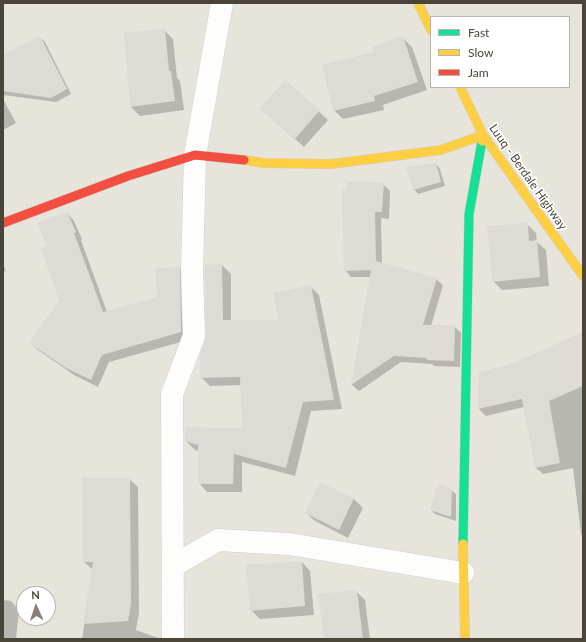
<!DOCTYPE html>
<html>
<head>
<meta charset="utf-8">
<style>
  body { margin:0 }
  #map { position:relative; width:586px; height:642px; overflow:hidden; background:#f4f2ee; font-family:Lato,sans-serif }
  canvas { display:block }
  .frame { position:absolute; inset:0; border:4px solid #4b4439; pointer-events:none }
  .legend { position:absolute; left:430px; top:16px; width:140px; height:72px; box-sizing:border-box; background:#fff; border:1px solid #b7b4b0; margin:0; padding:5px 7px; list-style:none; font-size:12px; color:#4b4439 }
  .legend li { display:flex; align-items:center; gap:8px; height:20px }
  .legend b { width:20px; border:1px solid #b7b4b0 }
  .north { position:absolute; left:16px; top:586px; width:40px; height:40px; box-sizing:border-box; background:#fff; border:1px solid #b7b4b0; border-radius:50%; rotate:357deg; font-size:11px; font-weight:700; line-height:16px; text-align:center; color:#4b4439 }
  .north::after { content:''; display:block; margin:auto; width:14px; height:18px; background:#868178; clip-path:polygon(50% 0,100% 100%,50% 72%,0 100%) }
</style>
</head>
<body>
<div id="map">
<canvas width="586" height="642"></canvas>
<div class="frame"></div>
<ul class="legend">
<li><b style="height:5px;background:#16e098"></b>Fast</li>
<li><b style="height:5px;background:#ffcf43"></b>Slow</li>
<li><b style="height:5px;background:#f24e42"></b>Jam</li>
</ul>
<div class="north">N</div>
</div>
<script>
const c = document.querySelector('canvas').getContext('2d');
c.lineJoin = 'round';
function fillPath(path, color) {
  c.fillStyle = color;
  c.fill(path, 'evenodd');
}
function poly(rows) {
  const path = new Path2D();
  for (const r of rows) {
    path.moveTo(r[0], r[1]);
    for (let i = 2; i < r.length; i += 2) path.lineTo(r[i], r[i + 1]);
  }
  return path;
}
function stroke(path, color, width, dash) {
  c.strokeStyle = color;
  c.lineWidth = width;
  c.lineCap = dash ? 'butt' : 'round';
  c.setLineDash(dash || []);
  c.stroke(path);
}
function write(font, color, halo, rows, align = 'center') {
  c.font = font + ' Lato,sans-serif';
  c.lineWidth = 3.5;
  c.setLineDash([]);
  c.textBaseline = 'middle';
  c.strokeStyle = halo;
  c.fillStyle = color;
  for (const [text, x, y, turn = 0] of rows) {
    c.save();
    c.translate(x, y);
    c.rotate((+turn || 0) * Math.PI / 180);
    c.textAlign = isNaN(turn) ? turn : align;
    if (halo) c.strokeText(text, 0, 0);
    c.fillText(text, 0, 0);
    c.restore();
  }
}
fillPath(poly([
  [3,3,583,3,583,639,3,639],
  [431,17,569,17,569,87,431,87],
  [24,594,48,594,48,618,24,618]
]), '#e7e4dc');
fillPath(poly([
  [164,30,173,39,177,78,180,81,184,110,140,116,131,107,125,34],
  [40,37,45,42,71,94,56,102,3,95,3,85],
  [403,38,412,47,427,90,383,105,384,110,343,119,334,110,375,53],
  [285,81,328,120,304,147,261,109],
  [3,99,16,123,3,130],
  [436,164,440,169,445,186,418,194,414,189],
  [383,184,390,191,389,219,381,218,382,264,436,279,443,285,431,326,454,326,461,333,460,367,434,366,432,364,401,362,359,391,352,385,371,277,351,277,345,270,348,191],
  [67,213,74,221,82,239,81,240,107,312,158,297,179,268,187,275,188,340,109,362,98,387,74,375,38,350,30,343,60,300,48,247],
  [527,224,536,233,537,242,546,250,549,286,502,290,493,281],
  [3,264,6,271,3,272],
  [222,265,231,274,231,321,280,321,310,286,319,295,342,409,311,411,295,476,242,462,242,492,207,492,199,483,199,451,195,450,186,441,243,429,241,385,210,386,201,377],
  [583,333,583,537,581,534,573,468,543,474,536,468,524,407,486,416,479,409,480,373,511,365],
  [129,479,138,487,139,613,136,630,161,639,82,639,93,570,84,562],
  [320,483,354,499,363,508,348,538,315,521,306,513],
  [451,490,456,494,456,521,435,514,431,510],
  [302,562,310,571,314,615,260,619,251,610],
  [356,591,365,600,370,639,325,639],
  [3,600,11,601,19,610,16,639,3,639]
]), '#0003');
fillPath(poly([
  [165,29,169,71,171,71,175,101,130,107,124,33],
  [40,36,67,89,51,98,3,91,3,55],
  [403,36,418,82,374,96,375,101,333,111,322,65,374,52,372,47],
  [285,80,320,110,295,139,259,109],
  [436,163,441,182,413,190,406,167],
  [347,181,384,183,382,212,375,212,376,261,437,278,423,325,455,325,454,361,427,360,427,358,394,356,351,385,371,270,344,271,342,188,347,189],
  [67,212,76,232,74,233,103,312,157,297,155,268,180,267,181,332,102,355,91,380,66,368,29,343,59,300,41,248,47,246,37,223],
  [528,223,529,241,537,240,540,277,492,282,487,226],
  [222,264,223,320,279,320,273,293,311,285,334,400,303,402,286,468,234,454,233,484,198,484,198,445,185,441,185,427,242,428,240,377,200,378,200,356,206,336,205,265],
  [583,332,583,386,549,401,560,463,535,468,522,399,478,409,479,372,511,364],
  [82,478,130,478,131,604,128,621,83,624,93,562,83,562],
  [320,482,354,498,339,530,305,513],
  [438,484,452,489,451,517,430,510],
  [302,561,305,606,250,611,246,565],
  [357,590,363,639,324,639,318,594]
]), '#dedbd6');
const street = poly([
  [173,566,218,540,289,544,463,573],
  [173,639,172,394,194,336,192,273,195,155,222,3]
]);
const fast = poly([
  [463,544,469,214,482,141]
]);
const slow = poly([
  [418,3,431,30],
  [460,87,483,135,583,276],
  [244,160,264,163,331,164,441,150,483,135,482,141],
  [463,544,465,639]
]);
const jam = poly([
  [3,223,128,176,195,155,244,160]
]);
stroke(street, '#d2d0cb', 23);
stroke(fast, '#d3cfc5', 10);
stroke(slow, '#d3cfc5', 10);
stroke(jam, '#d3cfc5', 10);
stroke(street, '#fdfdfc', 22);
stroke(fast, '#16e098', 9);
stroke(slow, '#ffcf43', 9);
stroke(jam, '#f24e42', 9);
write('12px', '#4b4439', '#fff', [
  ["Luuq - Berdale Highway",528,177,55]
]);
</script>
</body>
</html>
